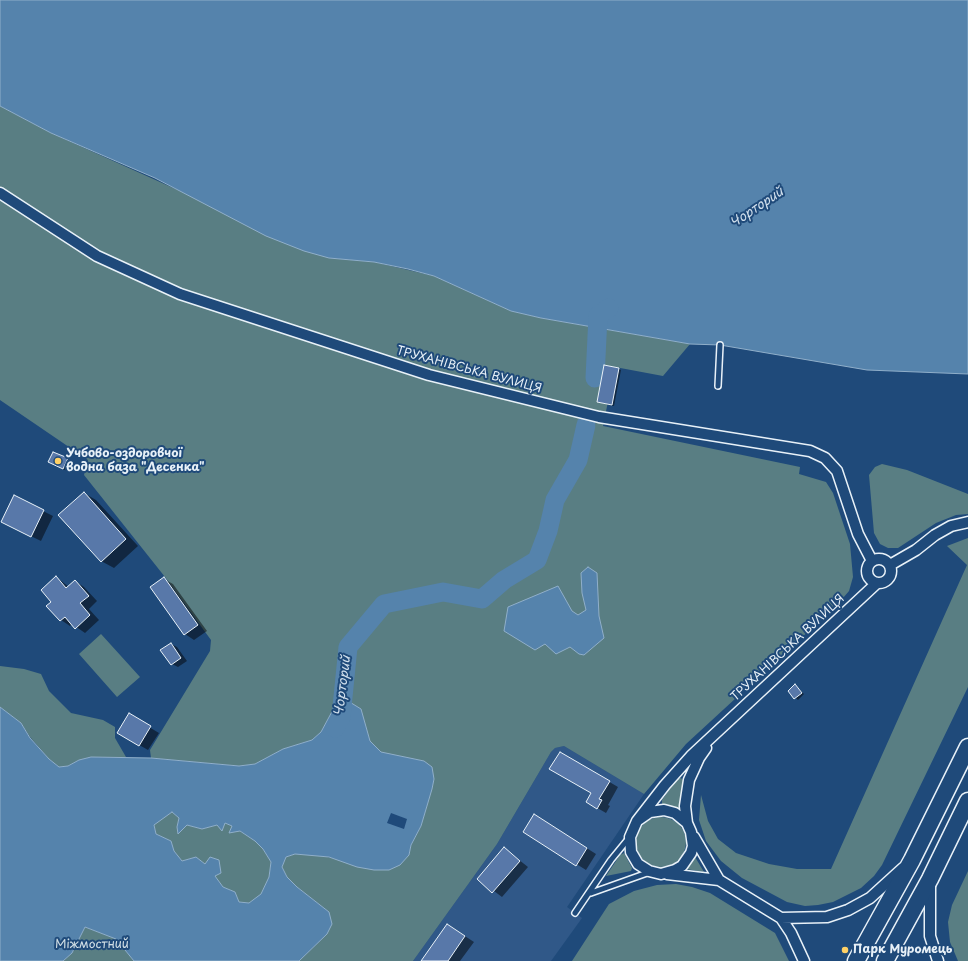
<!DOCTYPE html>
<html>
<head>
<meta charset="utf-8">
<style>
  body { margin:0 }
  canvas { display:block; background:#1f4a7a }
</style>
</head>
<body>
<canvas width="968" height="961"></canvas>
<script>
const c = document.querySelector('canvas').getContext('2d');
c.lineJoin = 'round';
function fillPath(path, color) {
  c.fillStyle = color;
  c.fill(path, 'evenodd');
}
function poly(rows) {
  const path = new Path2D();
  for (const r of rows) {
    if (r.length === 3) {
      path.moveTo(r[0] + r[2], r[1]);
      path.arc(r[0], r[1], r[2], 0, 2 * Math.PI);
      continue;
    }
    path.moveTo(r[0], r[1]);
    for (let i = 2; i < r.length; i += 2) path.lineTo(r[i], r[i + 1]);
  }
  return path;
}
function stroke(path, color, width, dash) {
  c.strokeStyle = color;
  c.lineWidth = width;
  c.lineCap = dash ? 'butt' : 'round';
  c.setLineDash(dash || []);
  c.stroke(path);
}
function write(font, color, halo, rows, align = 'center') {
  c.font = font + ' "Playpen Sans",sans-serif';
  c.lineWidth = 4;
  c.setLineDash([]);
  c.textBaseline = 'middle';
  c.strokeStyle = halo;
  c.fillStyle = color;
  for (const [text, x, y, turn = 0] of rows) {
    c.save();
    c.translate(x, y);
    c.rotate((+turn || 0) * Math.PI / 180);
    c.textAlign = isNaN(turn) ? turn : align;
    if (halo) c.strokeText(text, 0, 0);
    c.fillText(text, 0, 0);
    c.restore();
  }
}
fillPath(poly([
  [564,746,644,794,567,907,582,918,551,961,413,961,497,844,551,752,555,748]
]), '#305888');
fillPath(poly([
  [0,106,51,133,329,258,374,262,434,276,511,311,541,318,690,344,663,376,615,367,603,426,800,467,799,474,826,482,833,493,850,544,853,577,849,591,837,605,686,744,644,794,564,746,555,748,551,752,497,844,413,961,299,961,327,934,329,912,297,887,287,877,282,867,286,857,295,854,318,855,336,859,409,855,411,845,421,826,434,779,424,761,381,753,370,741,365,725,335,706,321,732,312,740,283,749,255,764,239,766,151,758,150,750,210,651,211,640,165,577,84,475,88,460,0,400],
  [882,464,907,470,968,494,968,514,956,515,936,523,898,548,888,548,880,544,874,533,869,475,875,467],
  [968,538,968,687,882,865,874,876,861,888,833,902,818,905,805,906,787,902,742,878,721,861,706,841,699,820,701,795,708,821,718,839,736,853,769,864,797,869,831,869,967,565,947,546],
  [101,634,140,677,117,697,79,654],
  [0,666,24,669,41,674,49,691,71,713,103,720,115,727,115,738,126,757,91,757,79,760,68,766,59,767,49,759,30,737,21,723,0,707],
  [681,778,684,781,681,805,677,809,662,804,662,800,677,779],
  [172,812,179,818,177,827,187,825,202,829,225,823,232,826,255,841,263,849,271,862,269,877,261,895,249,903,239,902,235,892,223,887,205,864,196,857,182,861,174,851,171,841,156,834,154,824],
  [661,842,25],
  [624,853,632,868,631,871,606,876,620,855],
  [695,857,704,872,686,869],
  [968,871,968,961,958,961,950,942,948,922,952,905],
  [676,884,692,887,710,893,775,933,789,961,572,961,609,904,634,891,657,885],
  [85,927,116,939,134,961,63,961,72,953]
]), '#597e83');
const water = poly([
  [0,0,968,0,968,374,867,370,720,345,690,344,541,318,511,311,434,276,408,269,374,262,329,258,304,251,266,236,155,178,51,133,0,106,0,0],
  [588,567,597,573,599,616,604,638,584,655,579,654,570,647,556,654,545,644,535,650,504,631,508,607,558,586,572,611,578,615,586,610,582,593,581,573,588,567],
  [348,701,361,709,370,741,381,752,424,761,432,767,434,779,432,789,421,826,411,845,409,855,400,865,389,870,374,870,357,867,329,857,295,854,286,857,282,867,287,877,297,887,329,912,332,924,327,934,299,961,134,961,116,939,85,927,72,953,63,961,0,961,0,707,21,723,30,738,49,759,59,767,68,766,79,760,91,757,151,758,239,766,255,764,283,749,312,740,321,732,335,706,348,701],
  [172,812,179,818,177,827,178,834,187,825,202,829,217,825,222,831,225,823,232,826,229,833,240,831,255,841,263,849,271,862,269,877,261,894,249,903,239,902,235,892,223,887,215,876,221,873,219,860,210,857,205,864,196,857,182,861,174,851,171,841,156,834,154,825,172,812]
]);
fillPath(water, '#5583ac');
stroke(water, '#90afca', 1);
fillPath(poly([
  [391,813,407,819,404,829,387,823]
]), '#1f4a7a');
fillPath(poly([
  [619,369,621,370,614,406,598,402],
  [67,459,73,462,69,472,55,465],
  [84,493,96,500,138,546,114,568,101,561],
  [15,497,53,516,41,541,12,527],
  [56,577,69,587,75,581,84,587,97,601,89,609,99,620,85,633,72,624,70,626,61,620,48,606,52,602],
  [164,579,173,584,207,631,194,640,185,634,151,588],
  [171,644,177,647,187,661,178,667,172,664],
  [795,686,804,694,798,700,789,691],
  [129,715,159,733,148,750,118,733],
  [560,753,618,787,608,805,610,806,606,813,587,802,592,793],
  [544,821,596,854,586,870,525,832],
  [504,848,528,867,502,897,478,879],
  [448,925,474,942,460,961,422,961]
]), '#0007');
stroke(poly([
  [595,378,598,316,609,308],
  [335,728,341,717,348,647,384,604,443,592,482,599,504,580,537,560,548,531,555,500,578,460,586,425]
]), '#5583ac', 19);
const building = poly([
  [604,365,619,368,612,405,597,402,604,365],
  [53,452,68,458,63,469,48,462,53,452],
  [84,492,126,539,101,562,58,515,84,492],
  [14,495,44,510,31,537,1,522,14,495],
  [56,576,66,588,75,580,89,596,80,603,90,615,75,629,65,617,60,621,46,606,51,602,41,590,56,576],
  [164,577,198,625,184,635,150,587,164,577],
  [171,643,181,658,171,665,160,650,171,643],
  [795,684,802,693,794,699,788,691,795,684],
  [129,713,151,726,139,746,117,733,129,713],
  [560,752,610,781,599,799,602,800,597,809,586,802,591,793,549,769,560,752],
  [534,814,587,848,576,866,523,832,534,814],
  [504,847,520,861,492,893,477,879,504,847],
  [447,924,465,936,448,961,421,961,447,924]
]);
fillPath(building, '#5878a9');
stroke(building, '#e8f1f8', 1);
const lane = poly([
  [718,386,720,345],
  [591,893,650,872],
  [575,913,611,860,629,838]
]);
const street = poly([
  [0,193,97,256,180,294,429,375,599,417,810,451,825,458,837,471,858,534,872,561],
  [879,571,12],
  [890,565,916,550,935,535,951,526,968,522],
  [637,821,650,812,664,810,675,813,687,823,691,832,693,846,691,853,682,866,675,870,661,874,649,871,638,864,631,852,630,837,637,821,665,785,691,756,877,583],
  [687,823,685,806,689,780,699,758,706,748],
  [694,837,719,880],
  [667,874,719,880,781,918,791,933,804,961],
  [930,882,930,936,938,961],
  [781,918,827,917,848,910,870,898,903,868]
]);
const primary = poly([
  [856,961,912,860,968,747],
  [885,961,930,879,968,801]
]);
stroke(lane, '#e8f1f8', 8);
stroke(street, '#e8f1f8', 13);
stroke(primary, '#e8f1f8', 19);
stroke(lane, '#1f4a7a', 5);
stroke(street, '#1f4a7a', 10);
stroke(primary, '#1f4a7a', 16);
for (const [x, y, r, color] of [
  [58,461,4,"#ffd166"],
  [845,950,4,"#ffd166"]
]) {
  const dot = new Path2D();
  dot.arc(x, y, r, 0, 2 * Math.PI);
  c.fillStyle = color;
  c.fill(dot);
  stroke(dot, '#1f4a7a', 1.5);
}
write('12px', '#e8f1f8', '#1f4a7a', [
  ["ТРУХАНІВСЬКА ВУЛИЦЯ",469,370,15],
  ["ТРУХАНІВСЬКА ВУЛИЦЯ",788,648,-43]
]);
write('bold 12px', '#e8f1f8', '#1f4a7a', [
  ["Учбово-оздоровчої",66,454],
  ["водна база \"Десенка\"",66,468],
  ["Парк Муромець",853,950]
], 'left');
write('12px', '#d3e0e6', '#1f4a7a', [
  ["Міжмостний",92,945]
]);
write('italic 13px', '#d2e0ed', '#1f4a7a', [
  ["Чорторий",757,208,-34],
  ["Чорторий",343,686,-83]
]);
</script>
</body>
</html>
